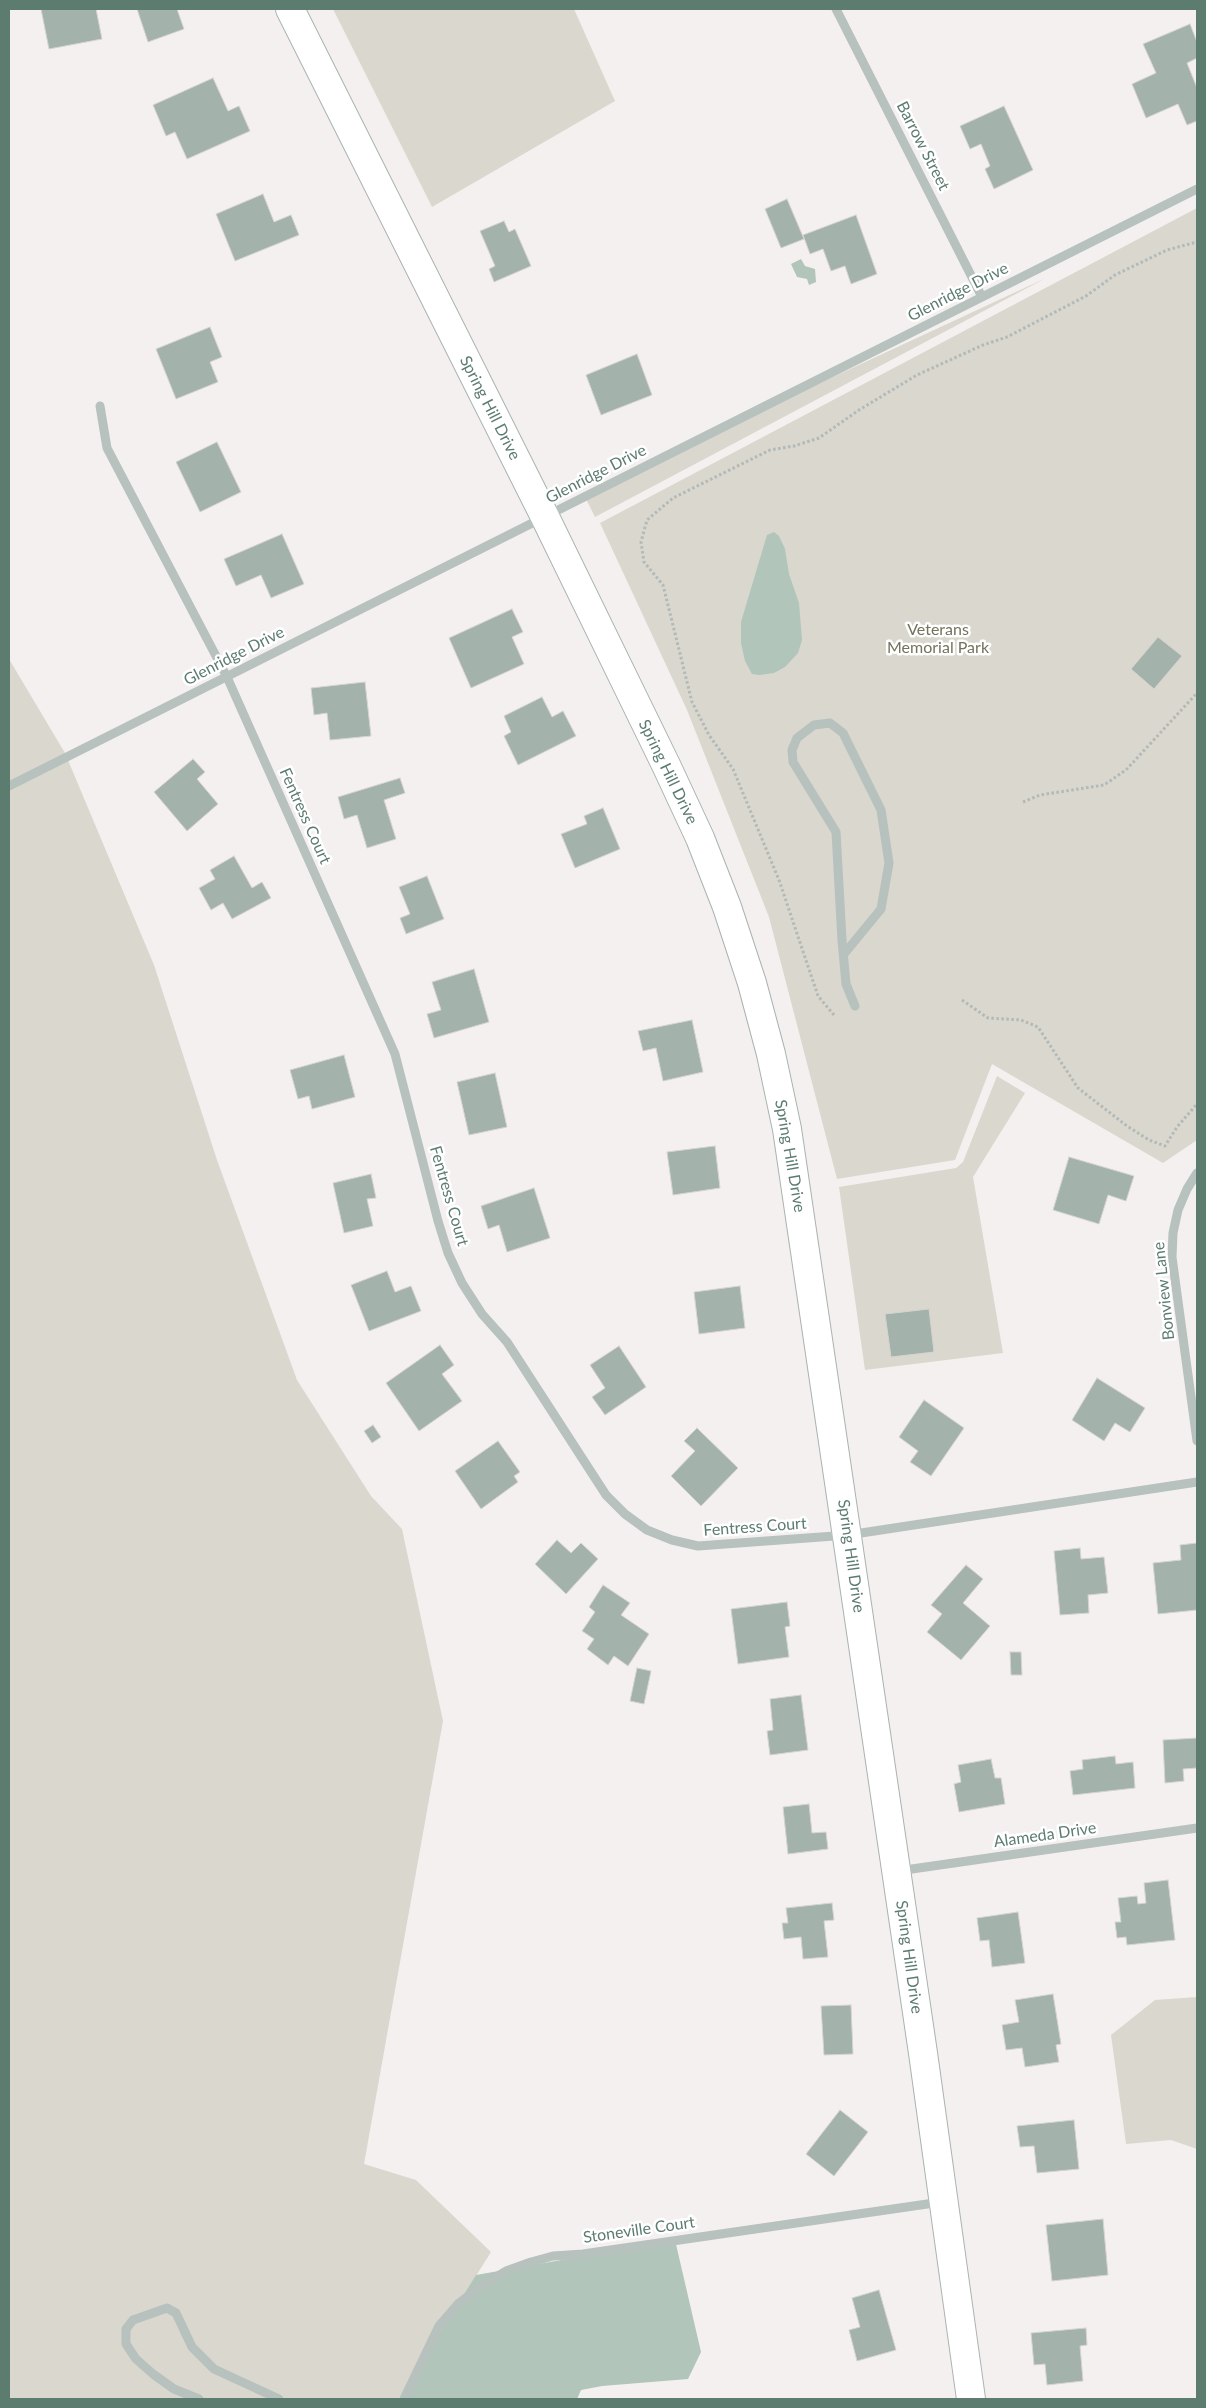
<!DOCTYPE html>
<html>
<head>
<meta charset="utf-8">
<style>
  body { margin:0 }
  #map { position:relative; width:1206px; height:2408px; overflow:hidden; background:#f4f0ef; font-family:Lato,sans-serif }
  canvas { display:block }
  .frame { position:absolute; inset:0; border:10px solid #5d7c70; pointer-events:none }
</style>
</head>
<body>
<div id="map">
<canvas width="1206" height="2408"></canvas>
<div class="frame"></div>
</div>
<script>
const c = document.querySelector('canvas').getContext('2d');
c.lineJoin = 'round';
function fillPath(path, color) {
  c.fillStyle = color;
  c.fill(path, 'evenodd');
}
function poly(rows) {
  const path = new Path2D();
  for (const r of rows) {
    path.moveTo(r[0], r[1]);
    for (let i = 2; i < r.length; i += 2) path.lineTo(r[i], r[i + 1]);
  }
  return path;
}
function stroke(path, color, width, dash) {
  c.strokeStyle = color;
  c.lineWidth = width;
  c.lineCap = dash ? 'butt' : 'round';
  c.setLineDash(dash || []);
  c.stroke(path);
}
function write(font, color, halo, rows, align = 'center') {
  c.font = font + ' Lato,sans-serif';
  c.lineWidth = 5;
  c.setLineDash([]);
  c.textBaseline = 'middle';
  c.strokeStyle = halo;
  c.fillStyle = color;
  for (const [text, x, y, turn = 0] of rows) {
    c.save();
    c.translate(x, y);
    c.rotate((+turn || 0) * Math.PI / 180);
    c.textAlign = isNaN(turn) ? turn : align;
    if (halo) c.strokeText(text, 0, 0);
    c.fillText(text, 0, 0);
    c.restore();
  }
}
fillPath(poly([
  [333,9,574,9,615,101,432,207],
  [1197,208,1197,1140,1163,1163,992,1064,955,1160,837,1179,769,917,687,710,600,523],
  [1046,278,595,517,583,493],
  [9,659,65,753,154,965,217,1160,297,1380,371,1496,402,1529,443,1721,364,2164,416,2180,491,2252,399,2399,9,2399],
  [997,1076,1025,1093,973,1177,1003,1353,865,1370,839,1187,956,1168,963,1162],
  [1197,1997,1197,2149,1171,2140,1126,2144,1111,2035,1155,2000]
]), '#d9d7ce');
fillPath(poly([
  [801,259,805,266,815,269,816,282,809,285,807,279,797,277,791,264],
  [774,532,779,536,785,549,789,574,799,603,802,640,798,653,785,667,774,673,759,675,752,674,745,661,741,643,741,622,767,535],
  [675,2240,701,2352,688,2379,602,2386,581,2390,577,2399,399,2399,476,2275]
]), '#b1c5ba');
const building = poly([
  [41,9,96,9,102,39,49,49,41,9],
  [137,9,177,9,184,29,148,42,137,9],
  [1190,24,1197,42,1197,58,1187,63,1197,88,1197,121,1187,125,1178,104,1146,118,1132,84,1156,73,1143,44,1190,24],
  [213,78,228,111,239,106,250,131,187,159,175,132,166,136,153,105,213,78],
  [1004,106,1033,170,994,189,985,169,990,166,981,144,970,149,960,126,1004,106],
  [263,194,274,222,291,215,299,235,235,261,216,214,263,194],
  [787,199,804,239,781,248,765,209,787,199],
  [856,215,877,274,851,284,845,266,831,271,823,249,810,254,803,235,856,215],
  [504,221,509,232,515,229,531,266,494,282,489,269,495,266,480,231,504,221],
  [210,327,222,357,210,362,218,382,176,399,156,349,210,327],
  [637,354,652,395,601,415,586,375,637,354],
  [217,442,241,492,200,512,176,462,217,442],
  [282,534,304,584,271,598,261,575,236,586,224,559,282,534],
  [512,609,523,632,512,637,524,664,471,688,449,638,512,609],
  [1158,637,1182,656,1154,689,1131,669,1158,637],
  [365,682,371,736,330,740,327,713,314,715,311,688,365,682],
  [542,697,552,717,563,711,576,736,518,765,504,736,511,732,504,716,542,697],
  [193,759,205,772,197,779,218,804,187,831,154,792,193,759],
  [400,778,405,793,384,800,396,839,367,848,357,815,344,819,338,797,400,778],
  [603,808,620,849,575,868,561,834,587,824,584,816,603,808],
  [234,856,252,888,262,882,271,898,232,919,223,903,211,910,199,888,215,879,210,870,234,856],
  [427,876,444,919,406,934,400,918,410,914,399,887,427,876],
  [474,969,489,1022,434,1038,427,1014,441,1010,432,982,474,969],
  [692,1020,703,1072,663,1081,656,1048,643,1051,638,1031,692,1020],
  [344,1055,355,1097,312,1109,309,1096,298,1099,290,1070,344,1055],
  [495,1073,507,1127,469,1135,457,1082,495,1073],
  [715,1146,720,1188,673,1195,667,1152,715,1146],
  [1069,1157,1134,1176,1126,1201,1108,1195,1099,1224,1053,1210,1069,1157],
  [371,1174,376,1198,367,1199,373,1226,344,1233,333,1183,371,1174],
  [534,1188,550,1238,507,1252,499,1225,488,1229,481,1206,534,1188],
  [387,1271,395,1292,411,1286,421,1311,369,1331,351,1285,387,1271],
  [740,1286,745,1328,699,1334,694,1292,740,1286],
  [929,1309,934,1352,891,1357,885,1314,929,1309],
  [440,1345,454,1365,442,1374,462,1401,419,1431,386,1383,440,1345],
  [619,1346,646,1387,605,1415,592,1397,605,1388,590,1365,619,1346],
  [1097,1378,1145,1408,1130,1432,1115,1423,1104,1441,1072,1420,1097,1378],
  [924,1400,964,1428,931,1476,910,1462,918,1451,899,1437,924,1400],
  [373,1425,381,1437,372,1443,364,1431,373,1425],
  [697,1428,738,1468,701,1506,671,1476,695,1451,684,1441,697,1428],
  [498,1441,520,1472,514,1476,518,1482,481,1509,455,1471,498,1441],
  [557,1540,571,1553,581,1543,598,1559,566,1594,535,1564,557,1540],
  [1197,1543,1197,1610,1158,1614,1153,1563,1181,1560,1180,1545,1197,1543],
  [1080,1548,1081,1559,1104,1557,1108,1593,1088,1595,1089,1613,1060,1615,1054,1551,1080,1548],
  [966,1565,983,1579,963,1603,990,1626,961,1660,927,1632,942,1614,931,1605,966,1565],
  [603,1585,630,1603,621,1615,649,1634,628,1666,614,1656,608,1665,587,1649,594,1639,582,1631,595,1612,589,1607,603,1585],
  [787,1602,790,1626,785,1627,789,1657,738,1664,731,1609,787,1602],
  [1010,1652,1021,1652,1022,1675,1011,1675,1010,1652],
  [637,1668,651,1671,644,1704,630,1701,637,1668],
  [801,1695,808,1750,770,1755,767,1731,773,1730,770,1699,801,1695],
  [1197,1738,1197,1768,1183,1769,1184,1781,1165,1783,1163,1740,1197,1738],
  [1115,1756,1116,1764,1133,1762,1135,1788,1073,1795,1070,1771,1083,1769,1082,1760,1115,1756],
  [991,1759,995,1778,1001,1778,1005,1804,959,1812,954,1784,961,1782,958,1765,991,1759],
  [809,1804,812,1833,826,1832,828,1849,788,1854,783,1807,809,1804],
  [1168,1880,1175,1940,1127,1945,1126,1937,1117,1938,1115,1922,1121,1922,1118,1898,1137,1896,1138,1904,1146,1903,1144,1883,1168,1880],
  [832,1903,834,1920,824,1921,828,1957,803,1959,801,1937,784,1939,782,1923,788,1923,786,1908,832,1903],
  [1018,1912,1025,1963,992,1967,989,1940,980,1941,977,1918,1018,1912],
  [1053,1994,1061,2044,1056,2045,1059,2062,1025,2067,1022,2048,1006,2050,1002,2025,1019,2022,1015,2000,1053,1994],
  [851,2005,853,2054,824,2055,821,2006,851,2005],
  [840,2110,868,2132,834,2176,806,2154,840,2110],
  [1074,2120,1079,2169,1037,2173,1034,2146,1020,2147,1017,2126,1074,2120],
  [1103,2219,1108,2275,1052,2281,1046,2225,1103,2219],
  [879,2290,896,2350,857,2361,849,2330,860,2327,852,2298,879,2290],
  [1086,2328,1087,2345,1080,2346,1083,2381,1047,2385,1045,2364,1034,2365,1031,2333,1086,2328]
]);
fillPath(building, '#a3b2ab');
stroke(building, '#d5d3d2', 1);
const major = poly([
  [290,9,545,517,666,765,700,838,727,907,752,983,771,1054,787,1129,923,2053,971,2399]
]);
stroke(major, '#a9b4b0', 30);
stroke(poly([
  [1023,802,1040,795,1104,785,1126,770,1197,693],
  [962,1000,988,1018,1021,1020,1038,1027,1078,1088,1127,1126,1149,1140,1165,1146,1177,1127,1197,1104],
  [834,1015,818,996,779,880,733,769,709,735,692,702,663,585,644,562,641,542,647,520,673,498,770,450,794,446,819,438,859,410,917,375,983,345,1007,337,1086,296,1115,275,1167,250,1193,243,1197,244]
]), '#b2b9b7', 3, [2.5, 2.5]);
stroke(poly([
  [836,9,982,297],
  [100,406,107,448,227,677,395,1054,438,1221,448,1253,462,1283,482,1314,507,1342,606,1495,625,1514,647,1530,672,1540,698,1546,848,1535,1197,1482],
  [9,786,1197,189],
  [844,954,881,909,889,863,881,810,843,733,830,723,814,725,797,738,792,750,793,762,836,832,842,940,846,984,855,1006],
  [1197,1173,1187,1189,1178,1210,1173,1233,1172,1257,1197,1441],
  [898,1871,1197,1828],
  [199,2399,174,2389,153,2374,136,2359,126,2344,126,2329,133,2320,167,2308,176,2313,192,2347,214,2369,279,2399],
  [404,2399,439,2326,459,2303,483,2285,506,2271,531,2262,553,2256,583,2254,941,2202]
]), '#b7c1bd', 9);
stroke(major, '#fff', 28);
write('16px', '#5d7c70', '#fff', [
  ["Barrow Street",923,146,63],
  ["Glenridge Drive",958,292,-27],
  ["Spring Hill Drive",490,408,63],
  ["Glenridge Drive",596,474,-27],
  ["Glenridge Drive",234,656,-27],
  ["Spring Hill Drive",668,772,64],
  ["Fentress Court",305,816,66],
  ["Spring Hill Drive",790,1156,80],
  ["Fentress Court",449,1196,74],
  ["Bonview Lane",1164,1291,-96],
  ["Fentress Court",755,1527,-4],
  ["Spring Hill Drive",851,1556,82],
  ["Alameda Drive",1045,1835,-8],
  ["Spring Hill Drive",909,1957,82],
  ["Stoneville Court",639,2230,-8]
]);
write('16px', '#74735c', '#fff', [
  ["Veterans",938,630],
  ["Memorial Park",938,648]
]);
</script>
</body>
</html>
